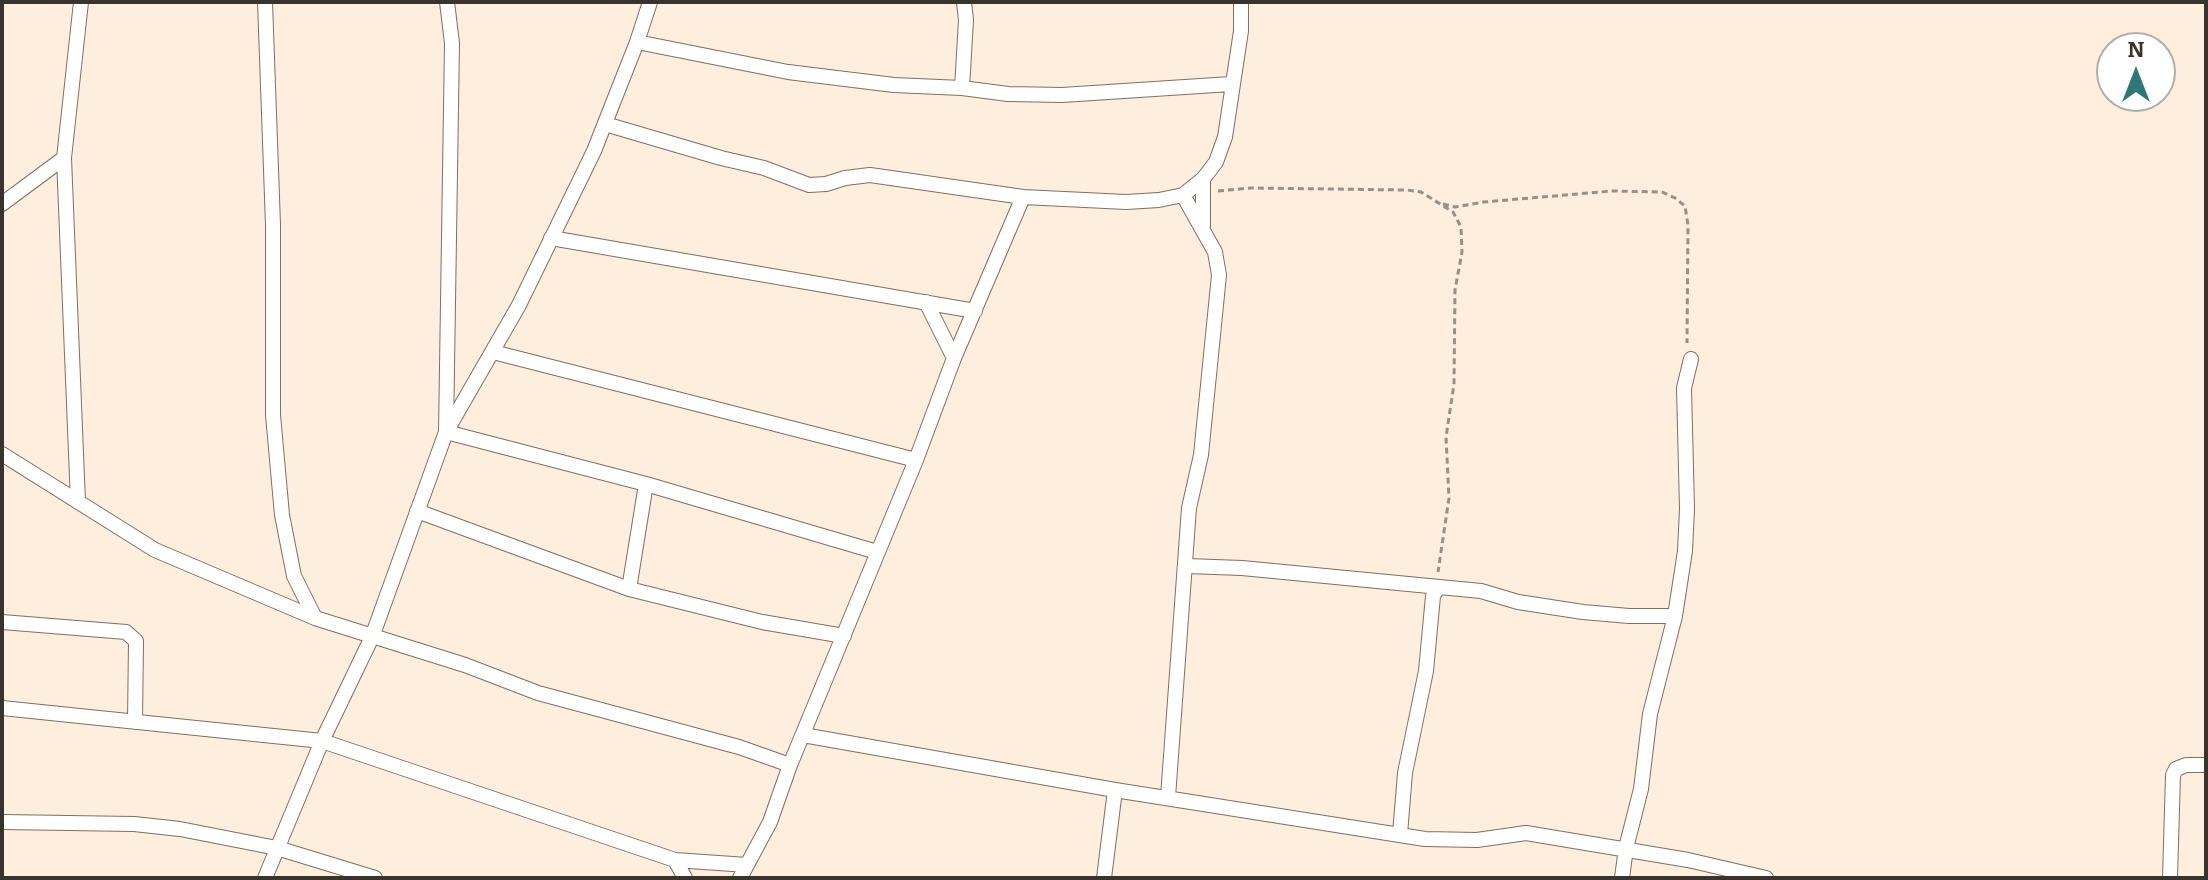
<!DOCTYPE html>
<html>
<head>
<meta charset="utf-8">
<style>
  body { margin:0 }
  #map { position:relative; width:2208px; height:880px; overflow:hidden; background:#feeede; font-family:Bitter,serif }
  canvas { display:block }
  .frame { position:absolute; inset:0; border:4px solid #39332d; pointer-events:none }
  .north { position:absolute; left:2096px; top:32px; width:80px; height:80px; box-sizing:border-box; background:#fff; border:2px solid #b0adab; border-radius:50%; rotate:0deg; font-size:22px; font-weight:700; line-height:32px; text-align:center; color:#39332d }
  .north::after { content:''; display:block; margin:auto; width:28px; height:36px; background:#2d7779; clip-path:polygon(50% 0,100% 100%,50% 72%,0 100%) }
</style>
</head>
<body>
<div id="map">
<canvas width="2208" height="880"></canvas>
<div class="frame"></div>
<div class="north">N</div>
</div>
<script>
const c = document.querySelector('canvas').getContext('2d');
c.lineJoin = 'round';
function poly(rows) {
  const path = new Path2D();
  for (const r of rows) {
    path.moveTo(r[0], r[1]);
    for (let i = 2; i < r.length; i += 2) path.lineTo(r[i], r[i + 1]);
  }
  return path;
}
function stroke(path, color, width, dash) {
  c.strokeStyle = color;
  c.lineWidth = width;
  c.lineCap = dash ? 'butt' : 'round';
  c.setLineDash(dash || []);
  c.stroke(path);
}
const minor = poly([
  [265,2,273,225,273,415,282,515,294,576,315,618],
  [447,2,452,43,446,432,646,484,877,552],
  [637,42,788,72,894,85,962,88,1008,94,1062,95,1231,84],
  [962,88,966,20,964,2],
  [605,124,721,158,764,168,809,185,826,184,845,178,870,175,1023,197,1126,202,1159,200,1183,195,1203,179,1216,162,1225,137,1241,31,1241,2],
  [2,204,64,158],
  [1203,226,1203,179],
  [551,238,975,311],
  [926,302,954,358],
  [493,352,916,460],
  [2,454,155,550,315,618,465,665,538,693,739,747,790,765],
  [78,502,64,158,81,2],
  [417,511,629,589,762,622,844,636],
  [1187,566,1242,568,1481,591,1518,602,1583,612,1629,616,1675,616],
  [629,589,646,484],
  [2,622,126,632,136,641,135,722],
  [2,708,322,741,675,860,747,865],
  [803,735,1115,790,1425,839,1477,840,1526,833,1688,860,1766,878],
  [1168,797,1189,508,1201,455,1219,275,1215,252,1183,195],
  [2,822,134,824,180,829,277,848,375,878],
  [1400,834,1405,773,1426,671,1433,596,1438,587],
  [675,860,685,878],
  [265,878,322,741,372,637,446,432,519,305,594,151,637,42,650,2],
  [740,878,770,822,790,765,916,460,954,358,1023,197],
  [1104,878,1115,790],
  [1622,878,1626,848,1641,789,1650,714,1675,616,1685,551,1687,509,1684,388,1691,359],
  [2170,878,2173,775,2176,769,2186,765,2206,765]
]);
stroke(minor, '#7d7062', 16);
stroke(poly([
  [1218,191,1250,188,1407,190,1421,192,1453,212,1461,227,1462,252,1455,290,1454,384,1446,437,1449,498,1438,572],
  [1443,204,1455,207,1484,202,1612,191,1662,192,1675,198,1685,206,1688,225,1687,343]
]), '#9a8f84', 3, [6, 4]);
stroke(minor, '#fff', 14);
</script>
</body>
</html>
